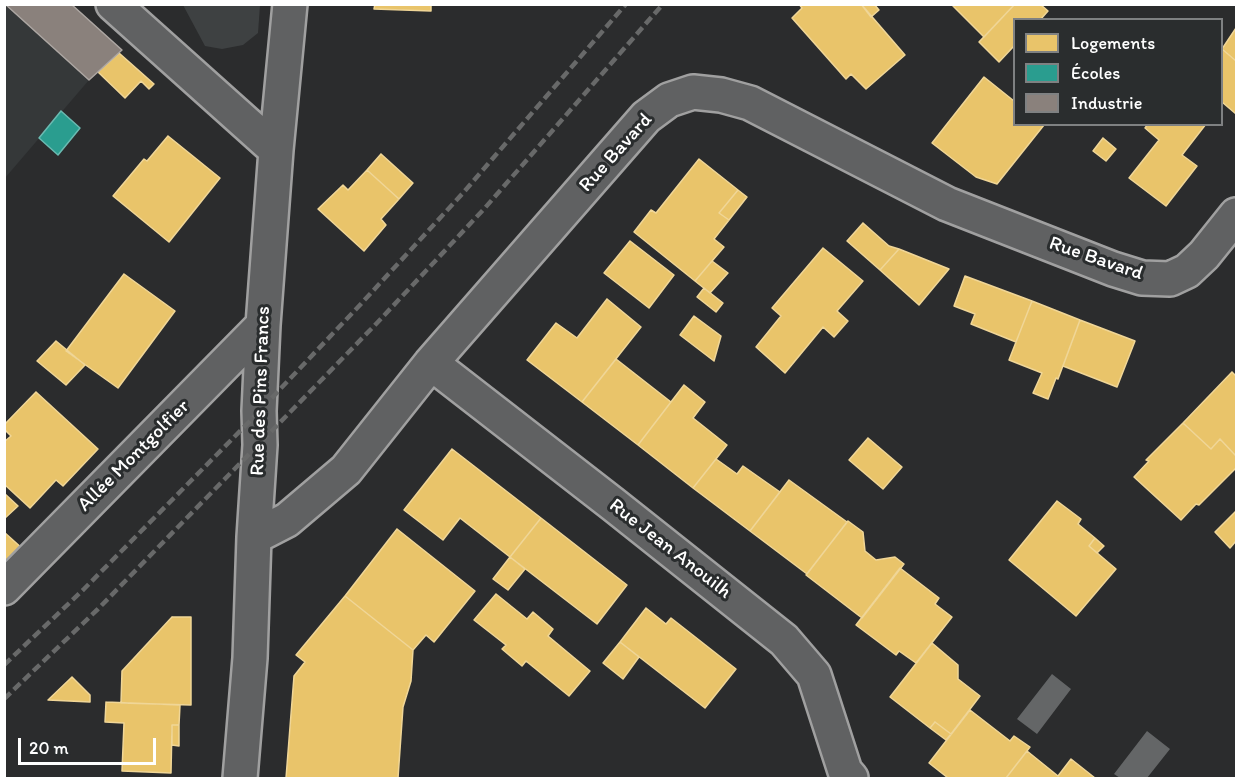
<!DOCTYPE html>
<html>
<head>
<meta charset="utf-8">
<style>
  body { margin:0 }
  #map { position:relative; width:1241px; height:783px; overflow:hidden; background:#2b2c2d; font-family:Itim,sans-serif }
  canvas { display:block }
  .frame { position:absolute; inset:0; border:6px solid #fff; pointer-events:none }
  .legend { position:absolute; left:1013px; top:18px; width:210px; height:108px; box-sizing:border-box; background:#2a2d2e; border:2px solid #7f8182; margin:0; padding:8px 10px; list-style:none; font-size:18px; color:#fff }
  .legend li { display:flex; align-items:center; gap:12px; height:30px }
  .legend b { width:30px; border:2px solid #7f8182 }
  .scale { position:absolute; left:18px; top:738px; width:138px; height:27px; box-sizing:border-box; border:3px solid #fff; border-top:0; padding-left:8px; font-size:18px; line-height:21px; white-space:nowrap; color:#fff; -webkit-text-stroke:4px #2a2d2e; paint-order:stroke }
</style>
</head>
<body>
<div id="map">
<canvas width="1241" height="783"></canvas>
<div class="frame"></div>
<ul class="legend">
<li><b style="height:16px;background:#e9c46a"></b>Logements</li>
<li><b style="height:16px;background:#2a9d8f"></b>Écoles</li>
<li><b style="height:16px;background:#8a817c"></b>Industrie</li>
</ul>
<div class="scale">20 m</div>
</div>
<script>
const c = document.querySelector('canvas').getContext('2d');
c.lineJoin = 'round';
function fillPath(path, color) {
  c.fillStyle = color;
  c.fill(path, 'evenodd');
}
function poly(rows) {
  const path = new Path2D();
  for (const r of rows) {
    path.moveTo(r[0], r[1]);
    for (let i = 2; i < r.length; i += 2) path.lineTo(r[i], r[i + 1]);
  }
  return path;
}
function stroke(path, color, width, dash) {
  c.strokeStyle = color;
  c.lineWidth = width;
  c.lineCap = dash ? 'butt' : 'round';
  c.setLineDash(dash || []);
  c.stroke(path);
}
function write(font, color, halo, rows, align = 'center') {
  c.font = font + ' Itim,sans-serif';
  c.lineWidth = 6;
  c.setLineDash([]);
  c.textBaseline = 'middle';
  c.strokeStyle = halo;
  c.fillStyle = color;
  for (const [text, x, y, turn = 0] of rows) {
    c.save();
    c.translate(x, y);
    c.rotate((+turn || 0) * Math.PI / 180);
    c.textAlign = isNaN(turn) ? turn : align;
    if (halo) c.strokeText(text, 0, 0);
    c.fillText(text, 0, 0);
    c.restore();
  }
}
fillPath(poly([
  [5,4,89,80,5,178,4,5]
]), '#353839');
fillPath(poly([
  [183,5,260,5,258,33,243,45,222,49,205,46]
]), '#3e4142');
fillPath(poly([
  [1052,674,1071,689,1037,734,1017,719],
  [1147,731,1170,749,1147,778,1120,778,1114,774]
]), '#646667');
const homes = poly([
  [375,4,431,4,431,11,374,9,375,4],
  [799,4,861,4,905,55,866,89,851,74,846,79,792,18,802,8,799,4],
  [861,4,874,4,879,10,871,17,861,4],
  [955,4,1015,4,984,37,953,6,955,4],
  [1015,4,1040,4,1048,11,1040,20,1014,20,1014,46,999,62,979,42,1015,4],
  [1236,28,1236,61,1222,49,1236,28],
  [1222,49,1236,61,1236,114,1222,102,1222,49],
  [119,53,154,84,149,89,141,81,125,98,98,72,119,53],
  [984,77,1014,101,1014,124,1044,125,997,184,976,177,932,143,984,77],
  [1148,124,1206,124,1182,155,1197,166,1166,206,1129,178,1159,140,1145,128,1148,124],
  [168,136,220,178,169,242,113,196,144,159,147,161,168,136],
  [1103,138,1116,149,1106,161,1093,151,1103,138],
  [381,154,413,183,399,199,367,170,381,154],
  [699,159,738,190,719,213,729,220,714,239,724,247,695,281,634,232,651,210,656,213,699,159],
  [367,170,399,199,381,219,386,225,364,251,318,209,343,185,348,190,367,170],
  [738,190,747,197,729,220,719,213,738,190],
  [863,223,889,246,899,249,880,270,847,241,863,223],
  [630,241,674,275,649,308,604,273,630,241],
  [823,248,863,281,837,311,848,321,834,337,823,327,785,373,756,347,781,316,772,308,823,248],
  [899,249,949,269,919,305,880,270,899,249],
  [712,261,728,273,710,293,695,281,712,261],
  [124,274,175,311,118,388,66,351,124,274],
  [965,276,1032,301,1016,342,971,324,975,314,954,306,965,276],
  [704,288,723,303,716,312,697,297,704,288],
  [607,299,641,327,582,402,527,360,556,323,577,338,607,299],
  [1032,301,1080,320,1058,379,1056,378,1048,399,1033,393,1042,373,1009,360,1032,301],
  [694,316,721,336,714,361,680,335,694,316],
  [1080,320,1135,341,1117,387,1063,366,1080,320],
  [56,341,85,365,66,385,37,361,56,341],
  [616,359,671,402,638,445,582,402,616,359],
  [1232,372,1236,376,1236,456,1220,439,1211,449,1183,423,1232,372],
  [684,385,705,402,693,418,727,445,693,488,638,445,684,385],
  [36,392,98,449,63,486,56,480,30,508,4,484,4,442,11,436,4,429,4,425,36,392],
  [1183,423,1211,449,1220,439,1236,456,1236,468,1199,505,1196,504,1181,520,1134,477,1149,461,1146,460,1183,423],
  [868,438,902,467,883,489,849,460,868,438],
  [452,449,541,518,510,557,460,518,443,540,404,510,452,449],
  [716,459,737,474,743,466,780,492,750,531,693,488,716,459],
  [789,480,847,522,807,574,750,531,789,480],
  [4,493,18,506,4,519,4,493],
  [1057,501,1081,519,1078,524,1095,538,1089,546,1116,569,1076,616,1009,560,1057,501],
  [1236,511,1236,541,1230,548,1215,532,1236,511],
  [541,518,627,585,597,624,510,557,541,518],
  [848,521,863,532,865,551,876,560,895,557,904,564,862,618,806,575,848,521],
  [397,529,475,591,434,642,426,635,413,650,345,596,397,529],
  [4,532,24,550,4,570,4,532],
  [1095,538,1104,546,1097,553,1089,546,1095,538],
  [510,557,525,569,508,590,493,579,510,557],
  [900,568,939,598,935,604,952,617,916,663,899,651,896,655,856,625,900,568],
  [496,594,527,619,533,612,553,629,548,636,590,671,569,696,526,661,522,666,502,649,506,645,474,620,496,594],
  [345,596,413,650,411,681,403,707,398,778,286,778,294,676,305,662,296,655,345,596],
  [646,608,666,624,671,618,736,669,705,708,620,642,646,608],
  [172,617,191,617,191,705,121,703,122,671,172,617],
  [620,642,639,657,623,679,603,663,620,642],
  [932,643,958,665,958,679,980,696,951,734,935,722,930,728,890,697,932,643],
  [72,677,90,695,90,702,48,700,72,677],
  [106,702,180,705,179,725,172,725,171,773,122,771,124,723,105,722,106,702],
  [970,710,1010,741,1014,736,1030,747,1006,778,948,778,929,763,970,710],
  [935,722,951,734,946,740,930,728,935,722],
  [172,725,179,725,179,746,172,745,172,725],
  [1027,751,1058,776,1071,759,1095,778,1006,778,1027,751]
]);
fillPath(homes, '#e9c46a');
stroke(homes, '#f0d697', 1.5);
const schools = poly([
  [61,111,80,128,58,155,39,138,61,111]
]);
fillPath(schools, '#2a9d8f');
stroke(schools, '#6abab1', 1.5);
const industry = poly([
  [5,4,71,4,122,50,89,80,5,4]
]);
fillPath(industry, '#8a817c');
stroke(industry, '#ada7a3', 1.5);
const minor = poly([
  [113,4,276,150],
  [431,363,614,505,784,640,814,675,845,771,851,778],
  [254,537,287,520,346,470,431,363,646,117,669,100,693,92,721,95,750,103,947,204,1113,269,1142,278,1170,279,1187,271,1204,255,1236,215],
  [4,588,263,325],
  [240,778,250,658,254,537,260,445,259,411,263,325,276,150,290,4]
]);
stroke(minor, '#a0a0a0', 38);
stroke(minor, '#606162', 33);
stroke(poly([
  [4,665,83,590,248,423,359,306,463,193,626,4],
  [4,699,98,609,376,324,484,209,663,4]
]), '#686969', 4.5, [9, 4.5]);
write('20px', '#fff', '#2a2d2e', [
  ["Rue Bavard",616,153,-48],
  ["Rue Bavard",1096,259,19],
  ["Rue des Pins Francs",261,391,-88],
  ["Allée Montgolfier",134,456,-45],
  ["Rue Jean Anouilh",670,549,38]
]);
</script>
</body>
</html>
